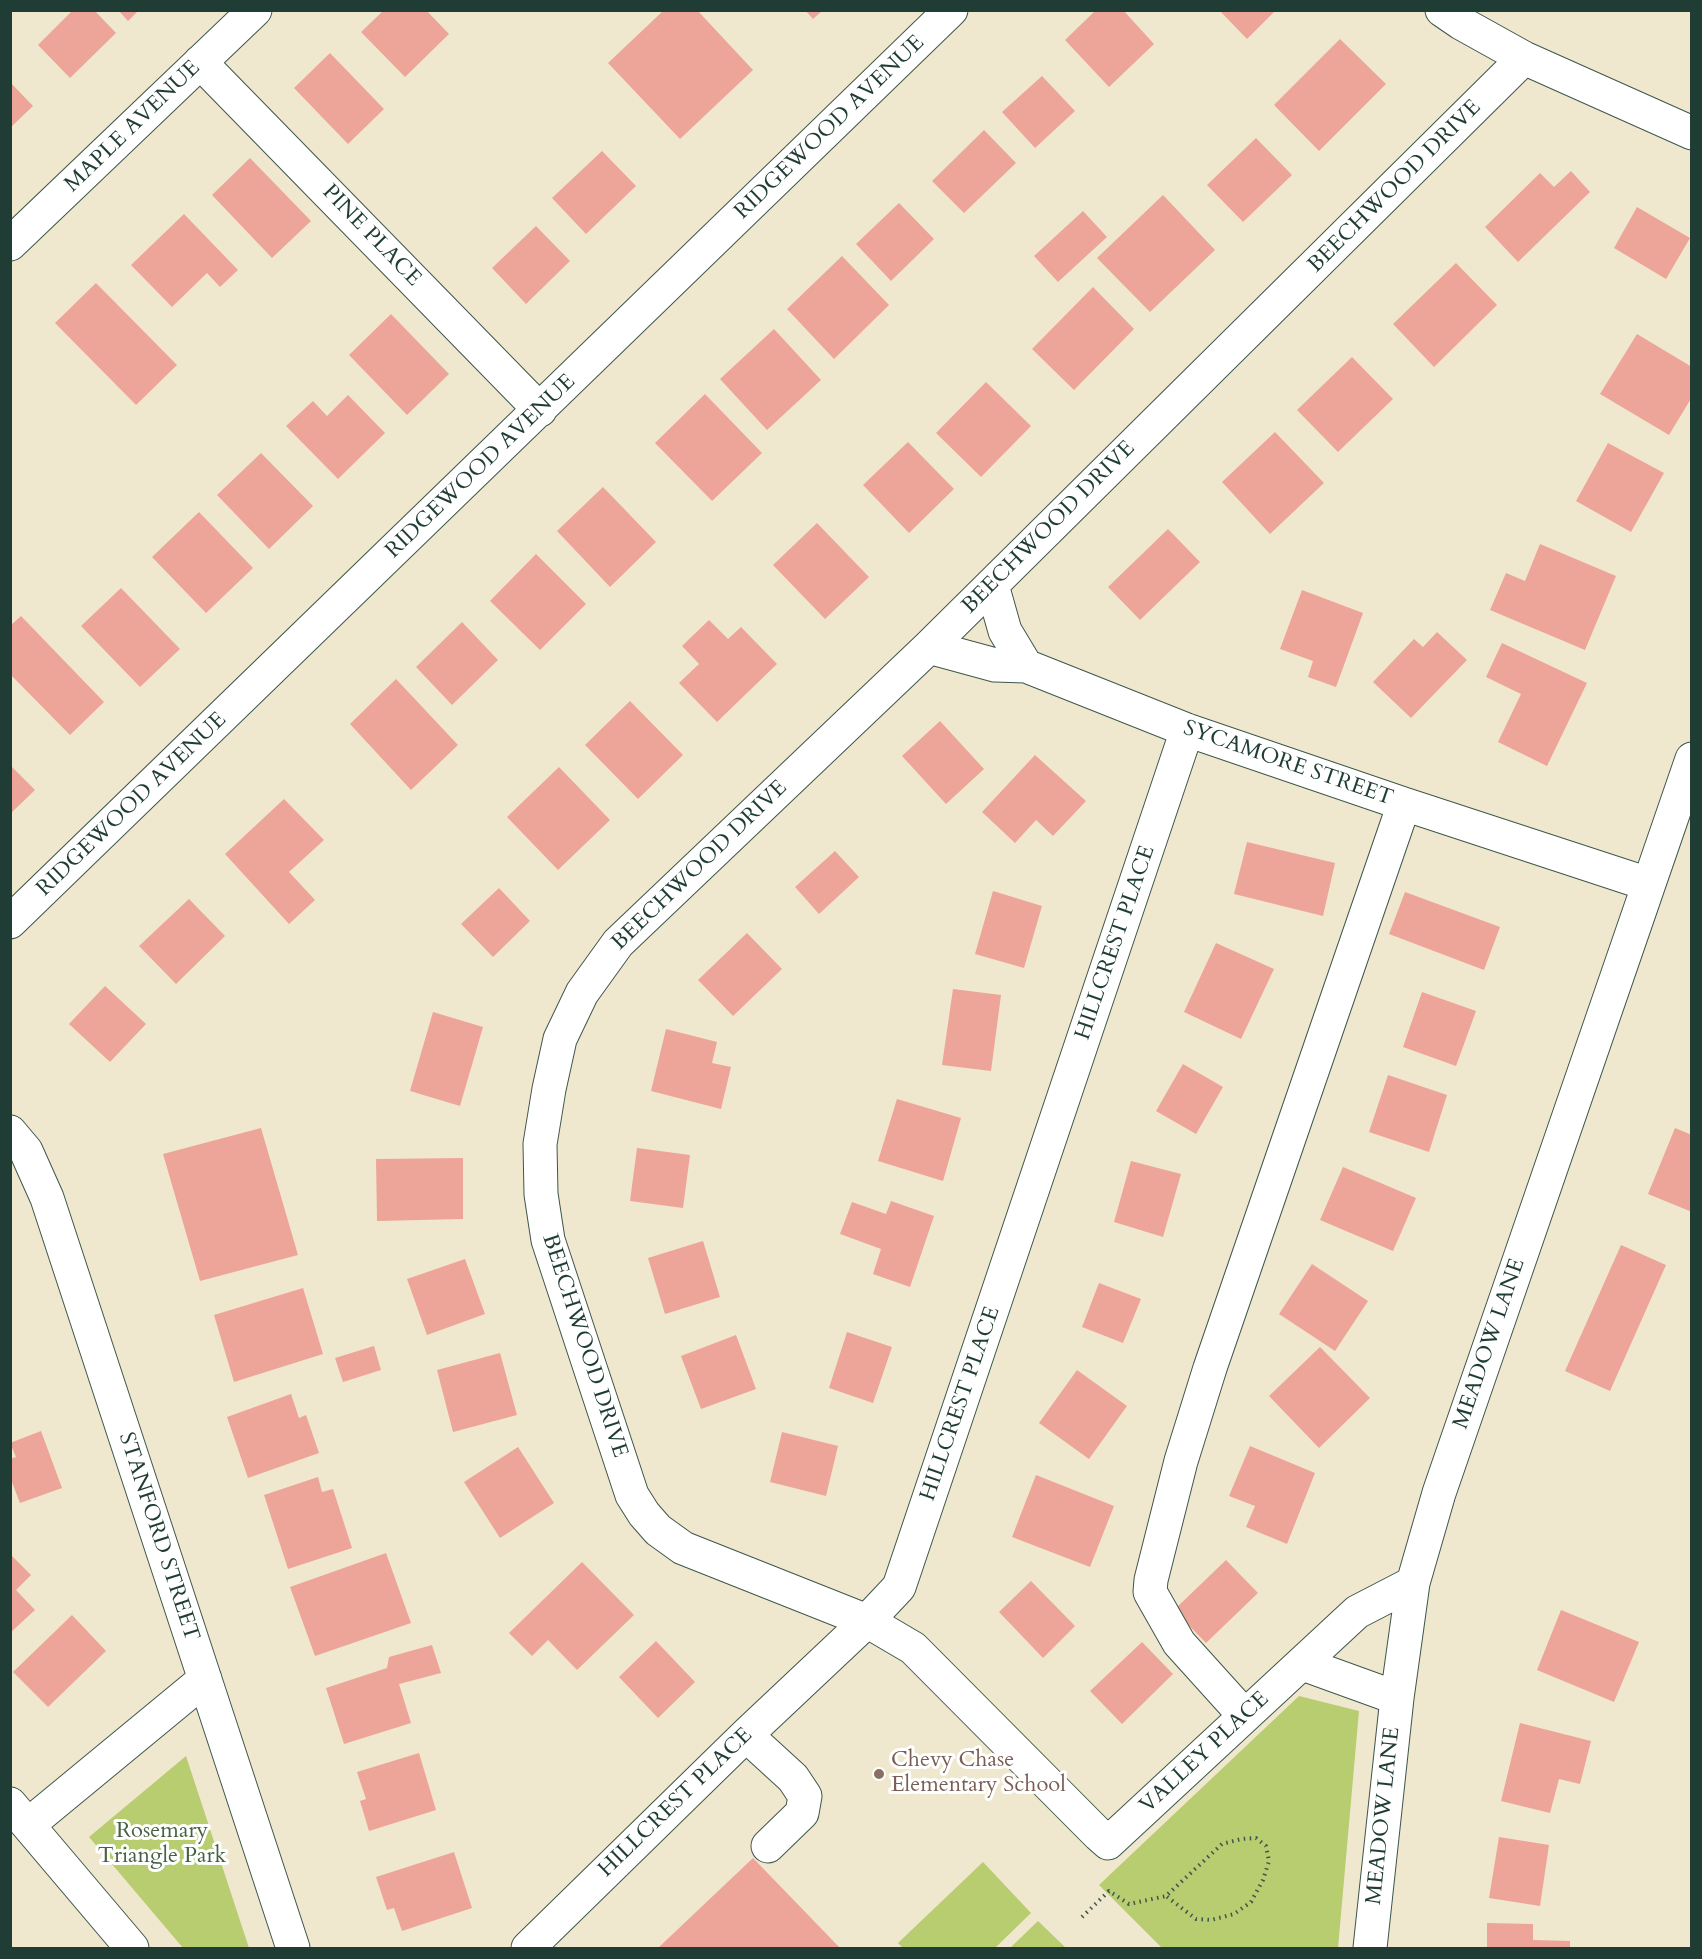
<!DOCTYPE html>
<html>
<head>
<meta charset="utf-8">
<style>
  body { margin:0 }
  #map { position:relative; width:1702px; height:1959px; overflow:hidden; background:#f0e8ce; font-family:Cardo,serif }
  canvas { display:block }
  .frame { position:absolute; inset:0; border:12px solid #1f3d34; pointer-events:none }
</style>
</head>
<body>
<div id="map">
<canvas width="1702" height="1959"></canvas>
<div class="frame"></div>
</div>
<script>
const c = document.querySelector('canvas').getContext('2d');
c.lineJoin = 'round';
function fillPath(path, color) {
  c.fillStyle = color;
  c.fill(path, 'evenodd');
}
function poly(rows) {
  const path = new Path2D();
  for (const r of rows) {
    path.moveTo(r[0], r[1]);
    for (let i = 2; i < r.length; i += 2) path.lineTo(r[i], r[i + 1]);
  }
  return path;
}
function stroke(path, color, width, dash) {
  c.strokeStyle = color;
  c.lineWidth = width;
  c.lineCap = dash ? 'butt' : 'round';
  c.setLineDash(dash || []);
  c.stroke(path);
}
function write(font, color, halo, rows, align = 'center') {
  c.font = font + ' Cardo,serif';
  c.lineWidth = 6;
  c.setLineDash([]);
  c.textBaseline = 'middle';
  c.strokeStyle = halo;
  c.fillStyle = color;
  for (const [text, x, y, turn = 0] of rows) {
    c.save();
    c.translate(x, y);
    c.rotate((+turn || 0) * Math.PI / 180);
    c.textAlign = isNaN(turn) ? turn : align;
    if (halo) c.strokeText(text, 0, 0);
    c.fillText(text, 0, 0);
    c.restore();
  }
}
fillPath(poly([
  [1299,1696,1359,1711,1338,1948,1162,1948,1099,1885],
  [186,1756,249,1948,183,1948,89,1837],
  [983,1862,1031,1913,995,1948,903,1948,898,1943],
  [1038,1921,1066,1948,1010,1948]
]), '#b8cc70');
fillPath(poly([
  [73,10,94,10,116,33,70,78,38,45],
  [118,10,139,10,128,21],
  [384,10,426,10,449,34,405,77,361,32],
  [664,10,697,10,753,70,680,139,608,63],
  [805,10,823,10,813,19],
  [1096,10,1123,10,1154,44,1109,87,1065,40],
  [1219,10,1276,10,1247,39],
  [1340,39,1386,84,1319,151,1274,105],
  [330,53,384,109,348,144,294,88],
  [1042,76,1075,111,1035,148,1002,112],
  [10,82,33,106,10,128],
  [984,130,1016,163,964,213,932,181],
  [1256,138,1292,175,1243,222,1207,185],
  [602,151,636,186,586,234,552,198],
  [250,158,311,221,272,258,212,195],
  [1571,171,1590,192,1518,262,1485,227,1540,173,1554,187],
  [1163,195,1215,250,1150,312,1097,258],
  [899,203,934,239,891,281,856,244],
  [1637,207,1690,238,1666,279,1614,248],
  [1083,211,1107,237,1058,282,1034,256],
  [184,214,238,270,220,287,207,273,172,307,131,265],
  [536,226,570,261,526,304,492,268],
  [842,256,889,305,834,359,787,309],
  [1456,263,1497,305,1434,367,1393,324],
  [96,283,177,365,136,405,55,323],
  [1093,287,1134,329,1074,390,1032,349],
  [391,314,449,374,407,415,349,355],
  [774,329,821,380,767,430,720,379],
  [1637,334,1692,367,1692,397,1669,435,1600,394],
  [1352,357,1393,399,1338,452,1297,410],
  [986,382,1031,426,981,477,936,433],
  [705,394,762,453,712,501,655,443],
  [348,395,385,433,338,479,286,426,313,401,327,416],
  [1275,432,1324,483,1270,534,1222,482],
  [908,442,954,489,909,533,863,485],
  [1608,443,1664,473,1631,532,1576,501],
  [261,453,313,506,269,549,217,495],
  [603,487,656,542,610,587,557,531],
  [199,512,253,568,206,613,152,557],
  [817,523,869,577,825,619,773,565],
  [1168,529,1200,562,1140,620,1108,587],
  [1540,544,1616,576,1585,650,1490,610,1506,573,1525,581],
  [536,554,586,604,540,650,490,601],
  [121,588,180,649,140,687,81,626],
  [1302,590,1363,613,1336,687,1308,677,1313,661,1280,649],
  [21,616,104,702,70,735,10,674,10,626],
  [709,620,728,639,741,627,777,664,717,722,679,683,699,664,682,646],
  [462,622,498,660,452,705,416,667],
  [1437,632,1467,660,1411,718,1373,682,1414,639,1423,647],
  [1502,643,1587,683,1547,766,1498,742,1521,694,1486,677],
  [396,679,458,745,411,790,350,724],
  [630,701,683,755,638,799,585,745],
  [940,721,984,769,946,804,902,756],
  [1035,755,1086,801,1053,836,1036,820,1015,843,982,812],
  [10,765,35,790,10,814],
  [559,767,610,820,558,870,507,817],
  [284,799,324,840,289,872,315,900,289,924,225,854],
  [1247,842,1335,863,1323,916,1234,894],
  [835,851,859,877,819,914,795,887],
  [499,888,530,921,493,957,461,924],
  [993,891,1042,906,1024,968,975,954],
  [1405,892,1500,927,1484,970,1389,934],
  [189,899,225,936,176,984,139,946],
  [747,933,782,969,733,1016,698,980],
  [1216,943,1274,969,1241,1039,1184,1012],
  [105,986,146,1024,110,1062,69,1024],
  [953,989,1001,995,991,1071,942,1065],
  [1422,992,1476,1011,1456,1066,1403,1047],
  [433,1012,483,1027,460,1106,410,1091],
  [666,1029,717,1042,712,1063,731,1067,721,1109,651,1091],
  [1183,1064,1223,1087,1196,1134,1156,1111],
  [1388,1075,1447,1095,1429,1152,1369,1132],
  [897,1099,961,1118,943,1181,878,1161],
  [261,1128,298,1255,200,1281,163,1154],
  [1675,1128,1692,1135,1692,1212,1648,1194],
  [637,1148,690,1155,683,1208,630,1201],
  [463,1158,463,1219,377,1221,376,1159],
  [1131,1161,1181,1174,1163,1237,1114,1222],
  [1343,1167,1416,1198,1393,1251,1320,1220],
  [891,1201,934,1216,910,1287,873,1274,881,1249,840,1234,852,1202,886,1214],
  [703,1241,720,1297,665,1314,648,1258],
  [1621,1245,1666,1265,1610,1391,1565,1371],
  [465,1259,485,1314,427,1335,407,1279],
  [1312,1264,1368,1301,1335,1351,1279,1314],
  [1099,1283,1141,1299,1123,1343,1082,1327],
  [303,1288,323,1354,234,1382,214,1315],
  [847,1332,892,1347,873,1403,829,1388],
  [736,1335,756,1389,701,1409,681,1356],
  [374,1346,381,1370,343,1382,335,1358],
  [1320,1347,1370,1398,1319,1448,1269,1396],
  [500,1353,517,1415,453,1432,437,1370],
  [1077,1370,1127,1406,1089,1459,1039,1423],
  [291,1394,299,1418,306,1415,319,1453,248,1478,227,1417],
  [41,1431,62,1488,20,1503,10,1477,10,1459,16,1457,10,1443],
  [782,1432,838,1446,826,1496,770,1482],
  [1250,1446,1315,1473,1287,1544,1246,1527,1255,1506,1229,1496],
  [518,1447,554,1503,500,1538,464,1482],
  [1036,1475,1114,1506,1090,1567,1012,1537],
  [318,1477,322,1492,333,1489,352,1548,288,1569,264,1495],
  [386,1553,411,1623,315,1656,290,1587],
  [10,1554,31,1575,16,1590,35,1610,10,1633],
  [1226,1560,1258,1593,1206,1643,1174,1610],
  [582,1562,634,1615,577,1670,548,1640,532,1656,509,1633],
  [1031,1581,1075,1626,1043,1658,999,1612],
  [1561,1610,1639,1642,1614,1702,1537,1670],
  [72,1615,106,1651,48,1707,13,1672],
  [656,1641,695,1682,658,1718,619,1677],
  [1142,1642,1173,1674,1122,1724,1090,1691],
  [432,1645,441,1673,399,1684,411,1723,344,1744,326,1688,387,1668,389,1657],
  [1520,1723,1591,1741,1580,1784,1559,1779,1550,1813,1501,1801],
  [419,1753,436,1810,369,1831,360,1801,366,1799,357,1772],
  [1499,1837,1549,1845,1540,1906,1489,1898],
  [454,1852,472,1908,402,1931,394,1908,387,1910,376,1877],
  [753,1858,840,1948,658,1948],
  [1487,1923,1533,1924,1533,1940,1570,1941,1570,1948,1487,1948]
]), '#eda499');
const minor = poly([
  [1442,10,1461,23,1524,58,1692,133],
  [200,62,540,410],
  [10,244,255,10],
  [992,585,1005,631,1026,666],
  [929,647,995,665,1026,666,1187,730,1404,804,1648,884],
  [10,922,951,10],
  [10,1132,26,1151,47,1198,293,1948],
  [1413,1583,1357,1612,1108,1843,1099,1835,913,1648,867,1621,683,1548,658,1530,644,1514,632,1495,548,1240,541,1194,540,1144,549,1089,560,1039,582,993,618,943,929,647,1524,58],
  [1303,1664,1397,1698],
  [1244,1715,1179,1643,1150,1592,1151,1580,1181,1461,1210,1368,1404,804],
  [746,1735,793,1778,805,1796,802,1813,768,1846],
  [10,1804,132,1948],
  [28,1825,205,1679],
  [528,1948,746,1735,867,1621,899,1587,1187,730],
  [1370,1948,1397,1698,1413,1583,1439,1493,1692,759]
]);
stroke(minor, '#3e574b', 35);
stroke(poly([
  [1082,1917,1109,1891,1129,1904,1166,1896,1222,1844,1241,1839,1256,1838,1266,1846,1269,1861,1263,1880,1251,1902,1234,1914,1211,1920,1196,1919,1166,1896]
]), '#3e574b', 4, [1.5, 4.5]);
stroke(minor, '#fff', 33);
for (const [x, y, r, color] of [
  [879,1774,6,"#8d6e63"]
]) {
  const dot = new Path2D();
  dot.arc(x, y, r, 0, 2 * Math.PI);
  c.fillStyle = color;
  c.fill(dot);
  stroke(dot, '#fff', 2);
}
write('22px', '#1f3d34', '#fff', [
  ["MAPLE AVENUE",133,127,-44],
  ["RIDGEWOOD AVENUE",830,128,-44],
  ["BEECHWOOD DRIVE",1395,187,-45],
  ["PINE PLACE",371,236,46],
  ["RIDGEWOOD AVENUE",481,467,-44],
  ["BEECHWOOD DRIVE",1049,528,-45],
  ["SYCAMORE STREET",1288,764,19],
  ["RIDGEWOOD AVENUE",132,805,-44],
  ["BEECHWOOD DRIVE",700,866,-44],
  ["HILLCREST PLACE",1116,943,-71],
  ["MEADOW LANE",1490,1344,-71],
  ["BEECHWOOD DRIVE",584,1346,72],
  ["HILLCREST PLACE",961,1404,-71],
  ["STANFORD STREET",158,1537,72],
  ["VALLEY PLACE",1205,1753,-43],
  ["HILLCREST PLACE",676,1803,-44],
  ["MEADOW LANE",1384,1816,-84]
]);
write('22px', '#785e54', '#fff', [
  ["Chevy Chase",891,1761],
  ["Elementary School",891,1786]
], 'left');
write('22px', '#456143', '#fff', [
  ["Rosemary",162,1832],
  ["Triangle Park",162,1857]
]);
</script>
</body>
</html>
